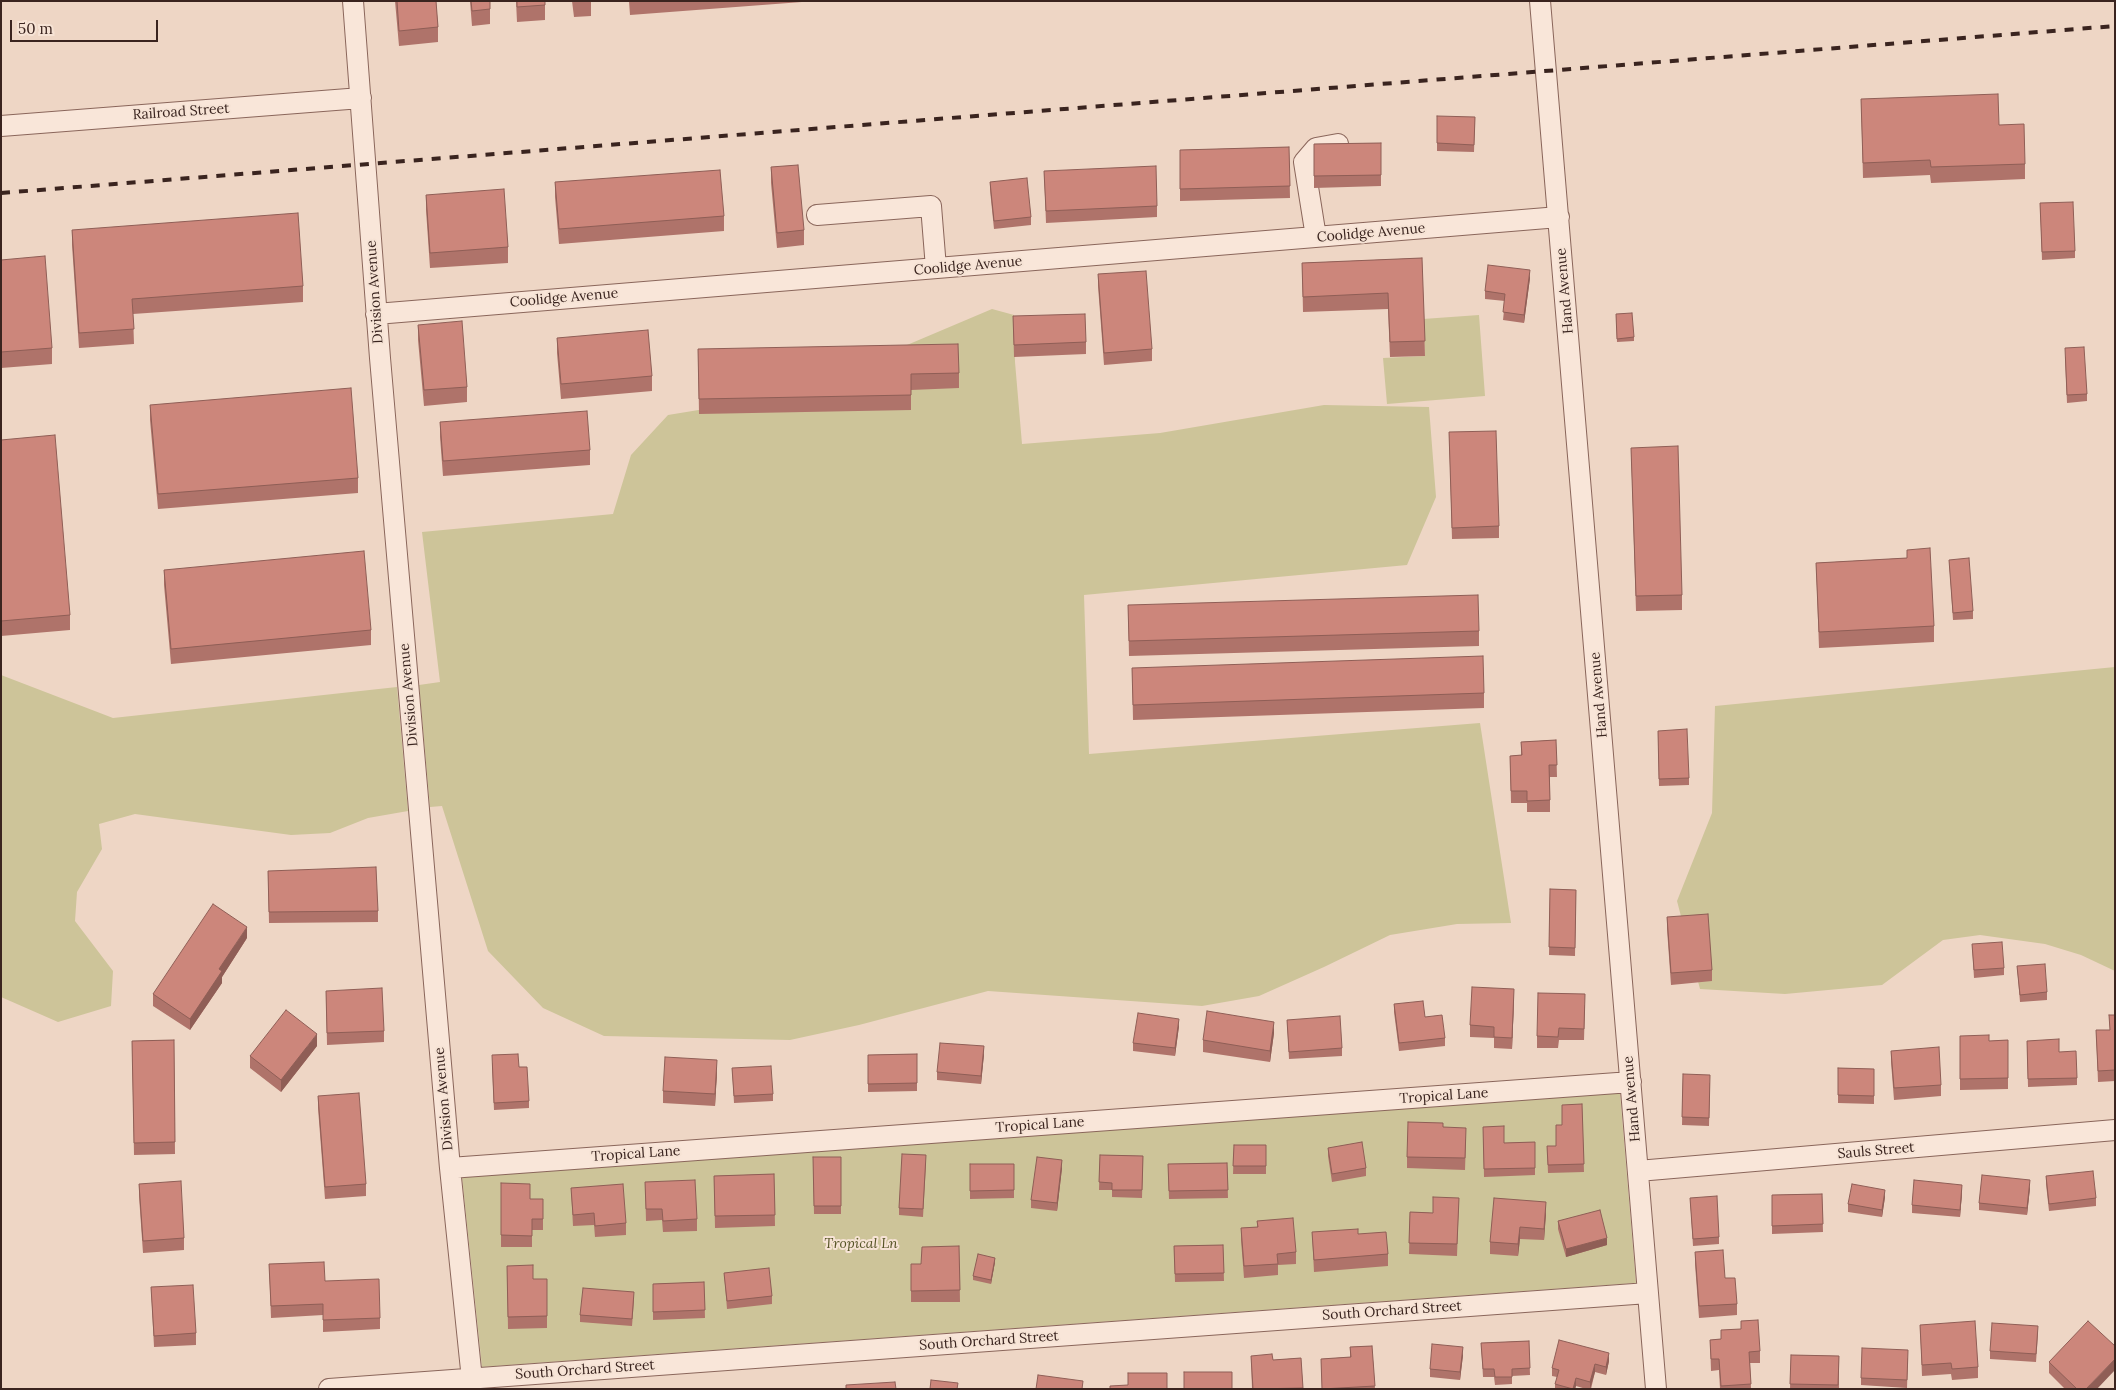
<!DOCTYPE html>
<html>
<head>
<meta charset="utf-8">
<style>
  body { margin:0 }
  #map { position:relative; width:2116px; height:1390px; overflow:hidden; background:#eed6c5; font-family:Lora,serif }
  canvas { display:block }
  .frame { position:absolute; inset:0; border:2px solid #3a241f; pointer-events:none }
  .scale { position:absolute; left:10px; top:20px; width:148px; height:22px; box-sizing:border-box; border:2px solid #3a241f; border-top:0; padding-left:6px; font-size:15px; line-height:18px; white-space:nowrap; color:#3a241f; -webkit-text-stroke:4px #f6e3d5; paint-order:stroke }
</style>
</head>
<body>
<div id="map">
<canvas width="2116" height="1390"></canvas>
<div class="frame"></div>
<div class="scale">50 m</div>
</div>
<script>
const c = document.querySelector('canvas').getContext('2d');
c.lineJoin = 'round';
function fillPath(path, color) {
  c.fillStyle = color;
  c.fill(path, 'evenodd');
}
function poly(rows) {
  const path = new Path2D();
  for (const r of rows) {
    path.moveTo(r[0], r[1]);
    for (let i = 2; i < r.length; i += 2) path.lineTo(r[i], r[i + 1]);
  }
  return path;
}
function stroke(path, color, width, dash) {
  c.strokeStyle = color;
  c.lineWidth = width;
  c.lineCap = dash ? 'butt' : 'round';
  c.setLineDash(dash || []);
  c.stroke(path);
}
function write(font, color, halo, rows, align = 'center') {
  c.font = font + ' Lora,serif';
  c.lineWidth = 4;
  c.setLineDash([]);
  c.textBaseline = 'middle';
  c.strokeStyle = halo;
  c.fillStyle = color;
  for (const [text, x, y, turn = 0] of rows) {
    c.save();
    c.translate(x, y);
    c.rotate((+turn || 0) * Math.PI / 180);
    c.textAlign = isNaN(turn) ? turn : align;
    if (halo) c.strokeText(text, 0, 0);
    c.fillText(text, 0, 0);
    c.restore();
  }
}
fillPath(poly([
  [992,309,1014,315,1015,362,1022,444,1160,433,1324,405,1429,407,1436,497,1407,565,1084,595,1089,754,1480,723,1511,923,1457,924,1390,935,1324,967,1259,996,1202,1006,988,991,859,1025,790,1040,604,1036,543,1008,488,951,442,806,430,807,419,685,440,682,422,532,613,514,631,455,668,415,723,406,907,345],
  [1479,315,1485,396,1387,404,1383,358,1425,356,1423,319],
  [2115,667,2115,971,2081,955,2045,944,1980,935,1943,940,1882,985,1785,994,1700,989,1677,901,1712,813,1715,706],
  [1,675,113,718,397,687,408,811,368,818,330,833,291,835,135,814,99,824,102,849,77,892,75,921,113,971,111,1006,58,1022,1,997],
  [1620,1093,1636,1283,482,1367,462,1177]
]), '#cdc499');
const minor = poly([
  [353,1,380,358,450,1168,473,1389],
  [1540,1,1656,1389],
  [1,126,361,98],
  [817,215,931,206,936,268],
  [1316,237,1304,162,1316,148,1338,144],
  [376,314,1559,217],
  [450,1168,1631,1082],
  [1638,1171,2115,1130],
  [329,1389,1648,1293]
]);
stroke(minor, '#8a665b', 22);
stroke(minor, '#f9e6d9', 20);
stroke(poly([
  [1,193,2115,26]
]), '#3a241f', 4, [9, 9]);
fillPath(poly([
  [395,1,436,1,438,27,438,42,399,46],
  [470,1,490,1,490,24,472,26],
  [516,1,545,1,545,20,517,22],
  [572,1,591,1,591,16,574,17],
  [629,1,815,1,630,15],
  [1861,99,1999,125,2025,164,2025,179,1931,183,1930,175,1863,178],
  [1475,117,1474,152,1437,151,1437,143],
  [1381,143,1381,186,1314,188,1314,144],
  [1289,147,1290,198,1180,201,1180,150],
  [771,167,804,230,804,245,777,248,771,183],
  [1044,171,1157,206,1157,217,1046,223],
  [555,182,724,216,724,231,559,244,555,197],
  [990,182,1031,217,1031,225,994,229,990,190],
  [426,195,508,247,508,263,430,268,426,210],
  [2040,203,2075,251,2075,258,2042,260],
  [72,230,303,286,303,302,133,314,134,344,79,348,72,245],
  [1422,258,1425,356,1390,357,1388,309,1303,312,1302,263],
  [1,260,52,348,52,364,1,368],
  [1098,274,1152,349,1152,361,1104,365,1098,286],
  [1530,278,1524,323,1503,320,1505,301,1485,299,1485,291],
  [1616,314,1634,337,1634,341,1617,342],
  [1013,316,1086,342,1086,354,1014,357],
  [418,325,467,387,467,402,424,406,418,340],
  [557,338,652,376,652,391,561,399,557,353],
  [698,349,959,373,959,388,911,390,911,410,699,414],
  [2065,356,2087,394,2087,401,2067,403],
  [150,405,358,478,358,493,158,509,150,420],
  [440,422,590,450,590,465,443,476,440,437],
  [1449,432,1499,526,1499,538,1452,539],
  [1,440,70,615,70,630,1,636],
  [1631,448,1682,595,1682,610,1636,611],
  [1907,550,1934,626,1934,642,1819,648,1816,563,1907,558],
  [1949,560,1973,611,1973,619,1953,620],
  [164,570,371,630,371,645,171,664,164,585],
  [1128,605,1479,631,1479,646,1129,656],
  [1132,668,1484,693,1484,708,1133,720],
  [1658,731,1689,778,1689,785,1659,786],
  [1556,740,1557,777,1550,777,1550,812,1527,812,1527,803,1511,803,1510,756,1521,755,1521,742],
  [268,871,378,911,378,922,269,923],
  [1550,889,1576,890,1575,956,1549,955],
  [1667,917,1712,970,1712,981,1671,985,1667,929],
  [247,938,222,977,222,983,190,1030,153,1006,153,994],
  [1972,944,2004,968,2004,975,1974,978],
  [2017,966,2047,992,2047,1000,2020,1002],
  [326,991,384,1031,384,1042,327,1045],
  [1514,1000,1512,1049,1494,1048,1494,1038,1470,1037,1470,1025],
  [1394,1004,1425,1017,1445,1038,1445,1046,1399,1051,1394,1012],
  [1585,1005,1584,1040,1559,1040,1558,1048,1537,1048,1537,1036],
  [2109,1015,2115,1015,2115,1081,2098,1082,2096,1030,2110,1030],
  [1287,1020,1342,1048,1342,1056,1289,1059],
  [1179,1026,1175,1056,1133,1051,1133,1043],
  [1274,1033,1270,1062,1203,1052,1203,1040],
  [1960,1036,1989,1041,2008,1040,2008,1089,1960,1090],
  [174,1040,175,1154,134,1155,132,1041],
  [2027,1041,2059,1052,2077,1078,2077,1085,2028,1087],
  [317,1046,281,1092,250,1068,250,1056],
  [1891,1051,1941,1085,1941,1096,1894,1100,1891,1062],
  [917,1054,917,1091,868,1092,868,1055],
  [984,1054,981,1084,937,1080,937,1072],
  [492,1063,519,1067,529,1101,529,1108,494,1110],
  [732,1068,773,1094,773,1101,734,1103],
  [1838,1068,1874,1069,1874,1104,1838,1103],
  [717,1072,715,1106,663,1103,663,1091],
  [1683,1074,1710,1083,1709,1126,1682,1125],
  [318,1096,366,1184,366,1196,325,1199,318,1108],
  [1582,1104,1584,1172,1548,1173,1547,1146,1556,1146,1562,1125],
  [1443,1127,1466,1140,1465,1170,1407,1168,1407,1157],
  [1483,1127,1504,1143,1535,1142,1535,1175,1484,1177],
  [1234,1145,1266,1145,1266,1174,1233,1174],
  [1328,1148,1366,1168,1366,1176,1332,1182,1328,1156],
  [1100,1155,1143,1156,1142,1198,1112,1197,1112,1190,1099,1190],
  [813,1157,841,1157,841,1214,814,1214],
  [926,1163,923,1217,899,1215,899,1208],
  [1227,1163,1228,1198,1169,1199,1168,1164],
  [970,1164,1014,1164,1014,1198,970,1199],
  [1062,1168,1057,1211,1031,1208,1031,1200],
  [774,1174,775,1226,715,1228,714,1176],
  [2046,1176,2096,1198,2096,1206,2049,1211,2046,1184],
  [645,1182,697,1219,697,1231,663,1232,662,1220,646,1221],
  [501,1183,530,1199,543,1199,543,1230,532,1230,532,1247,501,1247],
  [139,1184,184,1238,184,1250,143,1253,139,1196],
  [571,1188,626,1223,626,1235,595,1237,594,1225,573,1226],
  [2030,1188,2027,1215,1979,1210,1979,1203],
  [1962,1193,1960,1217,1912,1213,1912,1205],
  [1822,1194,1823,1232,1772,1234,1772,1195],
  [1885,1197,1882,1217,1848,1212,1848,1204],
  [1459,1198,1457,1256,1409,1254,1410,1212,1433,1213],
  [1690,1198,1719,1237,1719,1244,1693,1246],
  [1546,1213,1544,1240,1520,1239,1518,1256,1490,1254,1490,1242],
  [1257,1221,1296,1252,1296,1264,1278,1265,1278,1275,1244,1278,1241,1240,1241,1228,1257,1227],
  [1558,1221,1607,1245,1566,1257,1558,1229],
  [1312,1232,1358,1234,1388,1254,1388,1266,1314,1272],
  [1223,1245,1224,1281,1175,1282,1174,1246],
  [959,1246,960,1302,911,1302,911,1264,921,1264],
  [1695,1252,1737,1304,1737,1315,1699,1318,1695,1264],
  [995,1262,991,1284,973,1280,973,1276],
  [269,1264,325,1281,380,1318,380,1329,323,1332,323,1315,271,1318],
  [507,1266,533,1279,547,1279,547,1328,508,1329],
  [724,1273,772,1296,772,1304,727,1309],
  [704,1282,705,1318,653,1320,653,1284],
  [151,1287,196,1333,196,1345,154,1347],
  [634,1300,632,1326,580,1322,580,1315],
  [1920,1325,1978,1367,1978,1378,1952,1380,1951,1374,1922,1376],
  [2038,1334,2036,1362,1990,1359,1990,1351],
  [1721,1339,1760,1351,1760,1363,1750,1363,1751,1389,1720,1389,1719,1370,1711,1371,1710,1340],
  [1529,1341,1530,1375,1512,1376,1512,1384,1495,1385,1494,1377,1483,1377,1481,1343],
  [1372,1346,1375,1389,1322,1389,1321,1359,1350,1357,1350,1347],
  [1463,1355,1460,1380,1430,1377,1430,1369],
  [1791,1355,1839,1356,1839,1389,1790,1389],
  [1251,1356,1273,1360,1301,1358,1303,1389,1252,1389],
  [1908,1358,1907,1388,1861,1385,1861,1378],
  [1609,1361,1606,1375,1595,1372,1591,1389,1586,1389,1576,1386,1575,1389,1555,1389,1555,1384,1557,1377,1552,1376,1552,1368],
  [2049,1362,2097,1389,2065,1389,2049,1373]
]), '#af736a');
fillPath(poly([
  [1530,270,1530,278,1524,323,1524,315],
  [247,927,247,938,222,977,222,983,190,1030,190,1019,219,969],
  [1514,989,1514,1000,1512,1049,1512,1038],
  [1179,1019,1179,1026,1175,1056,1175,1048],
  [1274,1022,1274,1033,1270,1062,1270,1051],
  [317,1034,317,1046,281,1092,281,1080],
  [984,1046,984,1054,981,1084,981,1076],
  [717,1060,717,1072,715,1106,715,1094],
  [1062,1160,1062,1168,1057,1211,1057,1203],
  [2030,1180,2030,1188,2027,1215,2027,1208],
  [1962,1185,1962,1193,1960,1217,1960,1210],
  [1885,1190,1885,1197,1882,1217,1882,1210],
  [1546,1202,1546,1213,1544,1240,1544,1229],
  [1520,1227,1520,1239,1518,1256,1518,1244],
  [1607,1238,1607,1245,1566,1257,1566,1249],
  [995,1258,995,1262,991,1284,991,1280],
  [1463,1347,1463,1355,1460,1380,1460,1372],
  [1609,1353,1609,1361,1606,1375,1606,1367],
  [2115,1359,2115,1370,2097,1389,2086,1389],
  [1595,1364,1595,1372,1590,1389,1590,1382],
  [1576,1378,1576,1386,1575,1389,1573,1389]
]), '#8f5e56');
const building = poly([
  [397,1,436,1,438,27,399,31,397,1],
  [471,1,490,1,490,9,472,11,471,1],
  [517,1,545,1,545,5,517,7,517,1],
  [1998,94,1999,125,2024,124,2025,164,1931,167,1930,160,1863,163,1861,99,1998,94],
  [1437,116,1475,117,1474,145,1437,143,1437,116],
  [1381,143,1381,175,1314,176,1314,144,1381,143],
  [1289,147,1290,186,1180,189,1180,150,1289,147],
  [798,165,804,230,777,233,771,167,798,165],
  [1156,166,1157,206,1046,211,1044,171,1156,166],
  [720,170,724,216,559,229,555,182,720,170],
  [1027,178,1031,217,994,221,990,182,1027,178],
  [504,189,508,247,430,253,426,195,504,189],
  [2073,202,2075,251,2042,252,2040,203,2073,202],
  [298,213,303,286,132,299,134,329,79,333,72,230,298,213],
  [45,256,52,348,1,352,1,260,45,256],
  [1422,258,1425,341,1390,342,1388,293,1303,297,1302,263,1422,258],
  [1488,265,1530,270,1524,315,1503,312,1505,294,1485,291,1488,265],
  [1146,271,1152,349,1104,353,1098,274,1146,271],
  [1632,313,1634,337,1617,339,1616,314,1632,313],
  [1085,314,1086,342,1014,345,1013,316,1085,314],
  [462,321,467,387,424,390,418,325,462,321],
  [648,330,652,376,561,384,557,338,648,330],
  [958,344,959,373,911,374,911,395,699,399,698,349,958,344],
  [2084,347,2087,394,2067,395,2065,348,2084,347],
  [351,388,358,478,158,494,150,405,351,388],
  [587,411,590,450,443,461,440,422,587,411],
  [1496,431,1499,526,1452,528,1449,432,1496,431],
  [55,435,70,615,1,621,1,440,55,435],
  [1678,446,1682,595,1636,596,1631,448,1678,446],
  [1930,548,1934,626,1819,632,1816,563,1907,558,1907,550,1930,548],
  [364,551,371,630,171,649,164,570,364,551],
  [1969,558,1973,611,1953,613,1949,560,1969,558],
  [1478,595,1479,631,1129,641,1128,605,1478,595],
  [1483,656,1484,693,1133,705,1132,668,1483,656],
  [1687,729,1689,778,1659,779,1658,731,1687,729],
  [1556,740,1557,765,1549,765,1550,800,1527,801,1527,791,1511,791,1510,756,1522,755,1521,742,1556,740],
  [376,867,378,911,269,912,268,871,376,867],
  [1550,889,1576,890,1575,948,1549,947,1550,889],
  [213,904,247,927,219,969,222,971,190,1019,153,994,213,904],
  [1708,914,1712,970,1671,973,1667,917,1708,914],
  [2002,942,2004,968,1974,970,1972,944,2002,942],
  [2045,964,2047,992,2020,995,2017,966,2045,964],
  [1472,987,1514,989,1512,1038,1494,1037,1494,1027,1470,1025,1472,987],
  [382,988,384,1031,327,1033,326,991,382,988],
  [1538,993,1585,994,1584,1029,1559,1028,1558,1037,1537,1036,1538,993],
  [1423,1001,1425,1017,1442,1015,1445,1038,1399,1043,1394,1004,1423,1001],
  [286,1010,317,1034,281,1080,250,1056,286,1010],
  [1207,1011,1274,1022,1270,1051,1203,1040,1207,1011],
  [1138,1013,1179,1019,1175,1048,1133,1043,1138,1013],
  [2109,1015,2115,1015,2115,1070,2098,1071,2096,1030,2110,1030,2109,1015],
  [1340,1016,1342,1048,1289,1052,1287,1020,1340,1016],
  [1989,1035,1989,1041,2008,1040,2008,1078,1960,1079,1960,1036,1989,1035],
  [2059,1039,2059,1052,2076,1051,2077,1078,2028,1079,2027,1041,2059,1039],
  [174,1040,175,1142,134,1143,132,1041,174,1040],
  [940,1043,984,1046,981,1076,937,1072,940,1043],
  [1939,1047,1941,1085,1894,1088,1891,1051,1939,1047],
  [518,1054,519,1067,527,1067,529,1101,494,1103,492,1055,518,1054],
  [917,1054,917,1083,868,1084,868,1055,917,1054],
  [665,1057,717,1060,715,1094,663,1091,665,1057],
  [771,1066,773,1094,734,1096,732,1068,771,1066],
  [1838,1068,1874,1069,1874,1096,1838,1095,1838,1068],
  [1683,1074,1710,1075,1709,1118,1682,1117,1683,1074],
  [359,1093,366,1184,325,1187,318,1096,359,1093],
  [1582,1104,1584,1164,1548,1165,1547,1146,1556,1146,1556,1125,1562,1125,1562,1105,1582,1104],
  [1408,1122,1443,1123,1443,1127,1466,1128,1465,1158,1407,1157,1408,1122],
  [1504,1126,1504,1143,1535,1142,1535,1168,1484,1169,1483,1127,1504,1126],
  [1362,1142,1366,1168,1332,1174,1328,1148,1362,1142],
  [1234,1145,1266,1145,1266,1166,1233,1166,1234,1145],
  [902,1154,926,1155,923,1209,899,1208,902,1154],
  [1100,1155,1143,1156,1142,1190,1112,1190,1112,1183,1099,1182,1100,1155],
  [813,1157,841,1157,841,1206,814,1206,813,1157],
  [1037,1157,1062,1160,1057,1203,1031,1200,1037,1157],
  [1227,1163,1228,1190,1169,1191,1168,1164,1227,1163],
  [970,1164,1014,1164,1014,1190,970,1191,970,1164],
  [2093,1171,2096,1198,2049,1204,2046,1176,2093,1171],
  [774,1174,775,1215,715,1216,714,1176,774,1174],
  [1982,1175,2030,1180,2027,1208,1979,1203,1982,1175],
  [695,1180,697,1219,663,1221,662,1209,646,1209,645,1182,695,1180],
  [1914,1180,1962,1185,1960,1210,1912,1205,1914,1180],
  [181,1181,184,1238,143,1241,139,1184,181,1181],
  [501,1183,530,1184,530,1199,543,1199,543,1219,532,1219,532,1236,501,1235,501,1183],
  [623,1184,626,1223,595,1226,594,1213,573,1215,571,1188,623,1184],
  [1852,1184,1885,1190,1882,1210,1848,1204,1852,1184],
  [1822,1194,1823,1224,1772,1226,1772,1195,1822,1194],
  [1717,1196,1719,1237,1693,1239,1690,1198,1717,1196],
  [1433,1197,1459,1198,1457,1244,1409,1243,1410,1212,1433,1213,1433,1197],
  [1494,1198,1546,1202,1544,1229,1520,1227,1518,1244,1490,1242,1494,1198],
  [1600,1210,1607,1238,1566,1249,1558,1221,1600,1210],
  [1293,1218,1296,1252,1277,1254,1278,1264,1244,1266,1241,1228,1258,1227,1257,1221,1293,1218],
  [1358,1229,1358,1234,1386,1232,1388,1254,1314,1260,1312,1232,1358,1229],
  [1223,1245,1224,1273,1175,1274,1174,1246,1223,1245],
  [959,1246,960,1290,911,1291,911,1264,921,1264,922,1247,959,1246],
  [1723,1250,1725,1278,1735,1278,1737,1304,1699,1306,1695,1252,1723,1250],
  [978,1254,995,1258,991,1280,973,1276,978,1254],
  [324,1262,325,1281,379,1279,380,1318,323,1320,323,1304,271,1306,269,1264,324,1262],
  [533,1265,533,1279,547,1279,547,1316,508,1317,507,1266,533,1265],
  [769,1268,772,1296,727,1301,724,1273,769,1268],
  [704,1282,705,1310,653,1312,653,1284,704,1282],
  [193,1285,196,1333,154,1336,151,1287,193,1285],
  [583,1288,634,1292,632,1319,580,1315,583,1288],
  [1758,1320,1760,1351,1749,1352,1751,1384,1721,1386,1719,1359,1711,1359,1710,1340,1721,1339,1721,1330,1741,1329,1741,1321,1758,1320],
  [1975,1321,1978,1367,1952,1369,1951,1363,1922,1365,1920,1325,1975,1321],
  [2088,1321,2115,1346,2115,1359,2086,1389,2077,1389,2049,1362,2088,1321],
  [1992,1323,2038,1326,2036,1354,1990,1351,1992,1323],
  [1559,1340,1609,1353,1606,1367,1595,1364,1590,1382,1576,1378,1573,1389,1555,1384,1559,1370,1552,1368,1559,1340],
  [1529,1341,1530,1368,1512,1369,1512,1377,1495,1377,1494,1369,1483,1369,1481,1343,1529,1341],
  [1432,1344,1463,1347,1460,1372,1430,1369,1432,1344],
  [1372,1346,1375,1386,1322,1389,1321,1359,1351,1357,1350,1347,1372,1346],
  [1862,1348,1908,1350,1907,1380,1861,1378,1862,1348],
  [1272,1354,1273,1360,1301,1358,1303,1388,1253,1389,1251,1356,1272,1354],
  [1791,1355,1839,1356,1838,1385,1790,1384,1791,1355],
  [1184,1372,1232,1372,1232,1389,1184,1389,1184,1372],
  [1128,1373,1167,1373,1167,1389,1110,1389,1110,1386,1128,1385,1128,1373],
  [1038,1375,1083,1381,1082,1389,1036,1389,1038,1375],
  [931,1380,958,1383,957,1389,930,1389,931,1380],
  [895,1382,896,1389,846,1389,846,1385,895,1382]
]);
fillPath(building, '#cc867b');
stroke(building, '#8f5e56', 1);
write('14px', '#3a241f', '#f6e3d5', [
  ["Railroad Street",181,112,-4],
  ["Coolidge Avenue",1371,233,-5],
  ["Coolidge Avenue",968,266,-5],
  ["Hand Avenue",1565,291,-95],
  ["Division Avenue",375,292,-94],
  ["Coolidge Avenue",564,298,-5],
  ["Division Avenue",409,695,-95],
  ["Hand Avenue",1599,695,-95],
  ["Tropical Lane",1444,1096,-4],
  ["Division Avenue",444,1099,-95],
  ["Hand Avenue",1632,1099,-95],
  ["Tropical Lane",1040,1125,-4],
  ["Sauls Street",1876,1151,-5],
  ["Tropical Lane",636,1154,-4],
  ["South Orchard Street",1392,1311,-4],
  ["South Orchard Street",989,1341,-4],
  ["South Orchard Street",585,1370,-4]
]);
write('italic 14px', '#565426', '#f6e3d5', [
  ["Tropical Ln",861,1244]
]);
</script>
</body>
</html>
